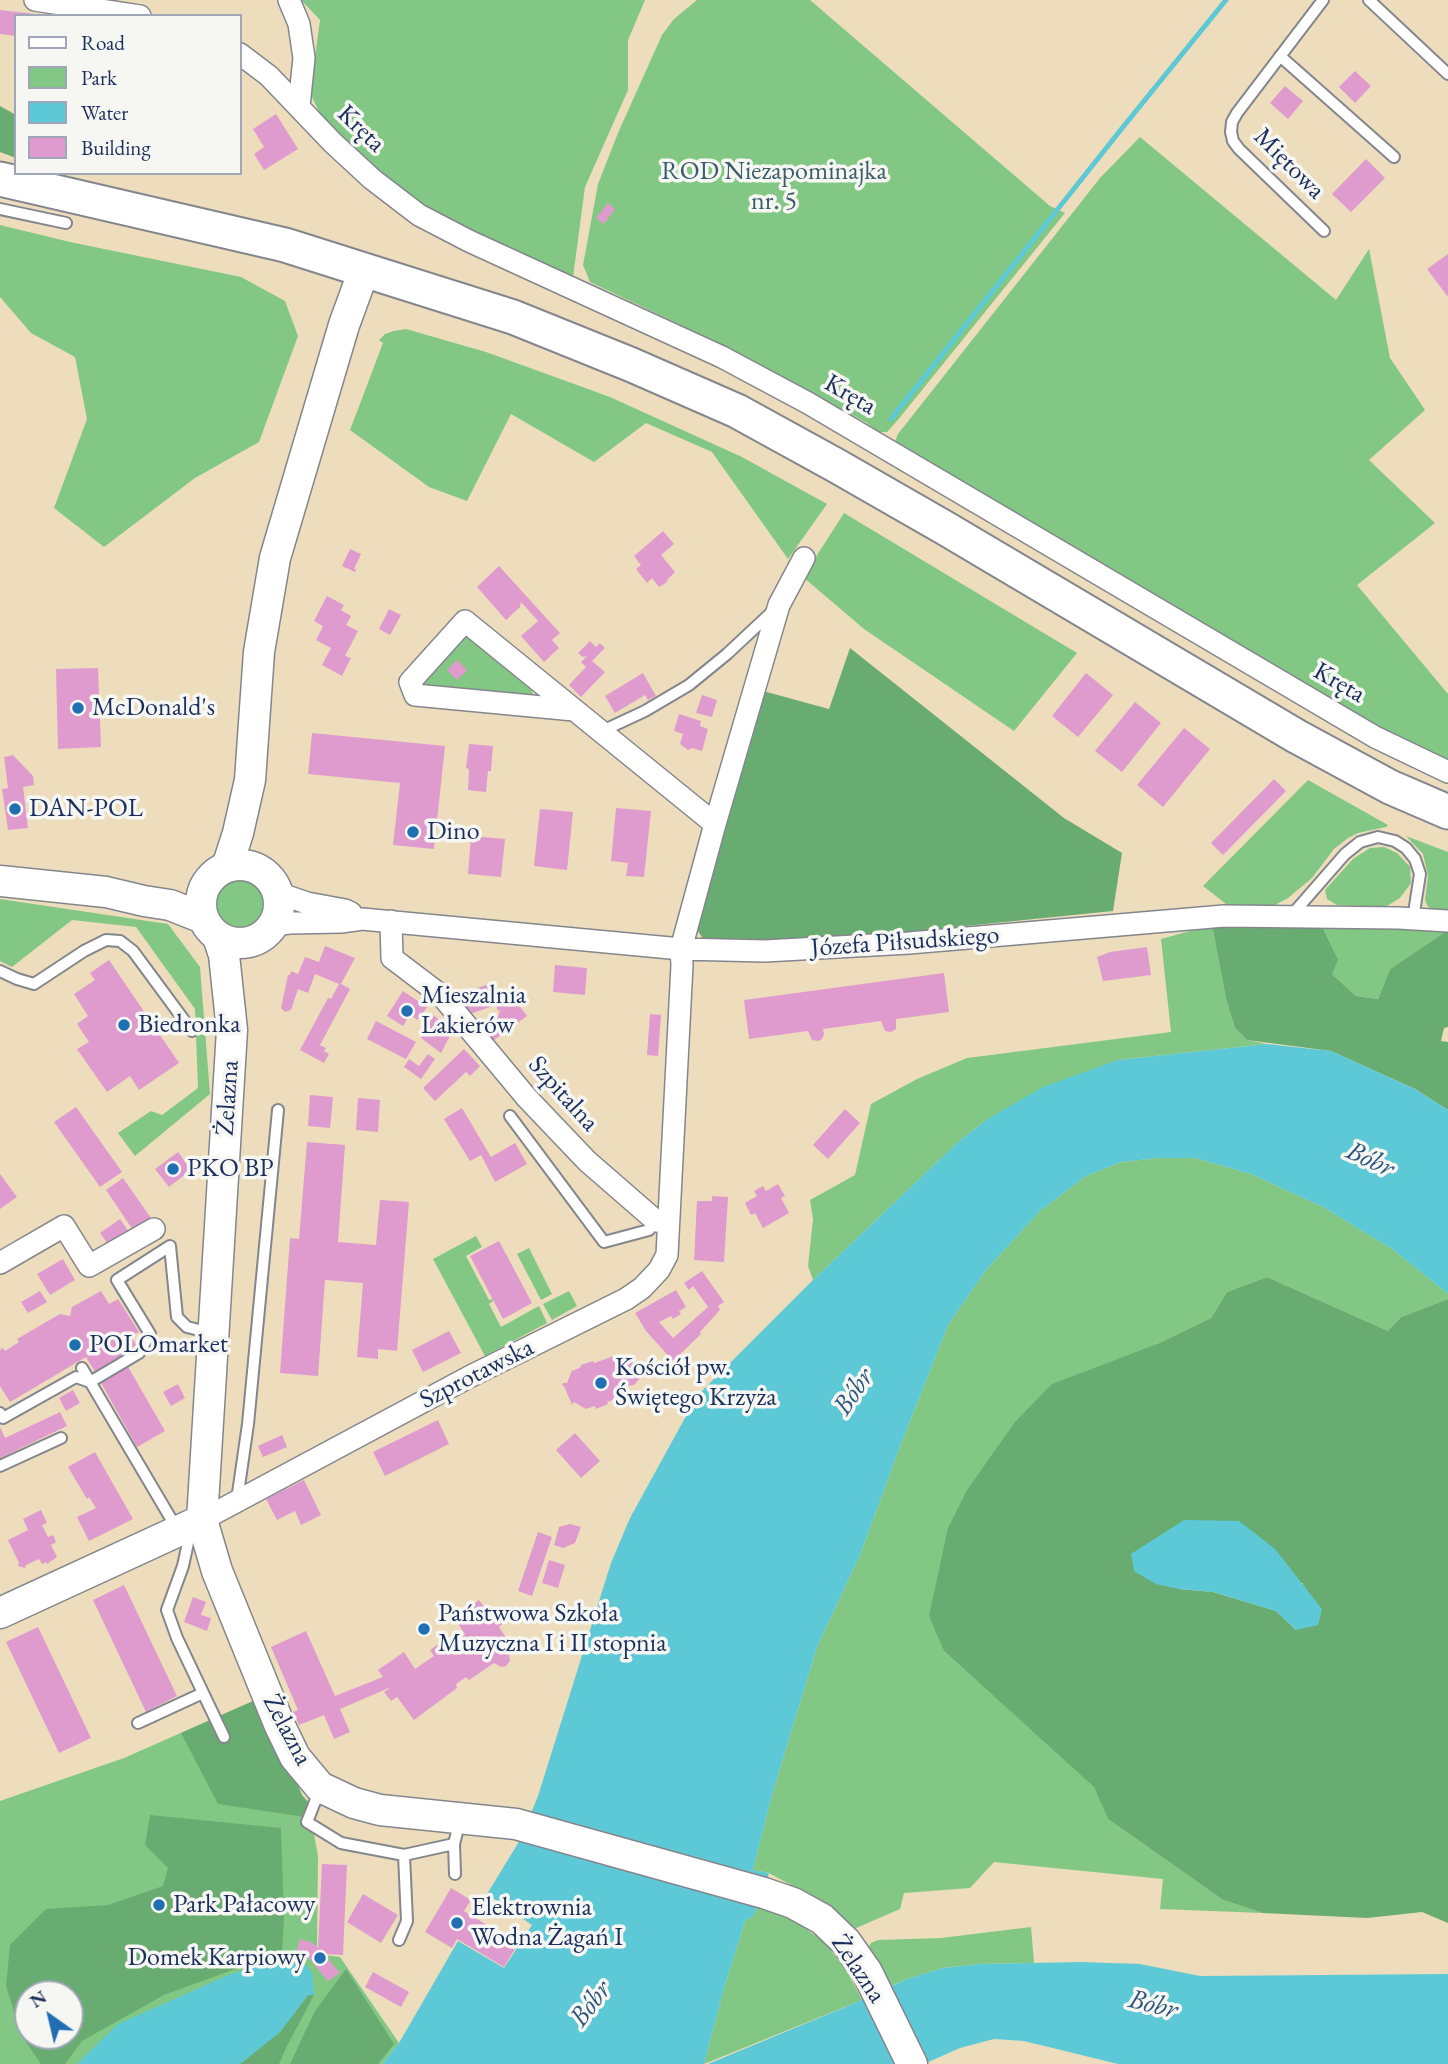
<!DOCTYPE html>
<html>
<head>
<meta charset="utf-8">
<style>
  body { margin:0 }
  #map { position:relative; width:1448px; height:2064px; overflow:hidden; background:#edddbc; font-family:"EB Garamond",serif }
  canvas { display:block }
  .legend { position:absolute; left:14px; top:14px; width:228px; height:161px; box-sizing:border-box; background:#f6f6f2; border:2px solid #9ea6b7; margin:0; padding:9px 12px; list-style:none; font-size:21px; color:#1b2f5e }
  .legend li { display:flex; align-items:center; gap:14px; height:35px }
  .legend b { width:35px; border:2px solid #9ea6b7 }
  .north { position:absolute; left:14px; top:1980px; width:70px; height:70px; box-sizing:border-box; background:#f6f6f2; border:2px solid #9ea6b7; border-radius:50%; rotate:326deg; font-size:19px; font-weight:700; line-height:28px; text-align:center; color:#1b2f5e }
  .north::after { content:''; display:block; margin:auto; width:24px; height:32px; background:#1f6fb2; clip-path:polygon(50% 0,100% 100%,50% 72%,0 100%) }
</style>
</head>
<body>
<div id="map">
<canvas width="1448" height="2064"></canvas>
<ul class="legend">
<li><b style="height:9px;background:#fff"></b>Road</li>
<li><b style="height:19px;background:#82c884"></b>Park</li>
<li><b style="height:19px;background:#5ec9d6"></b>Water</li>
<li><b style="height:19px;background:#e09bce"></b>Building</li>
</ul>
<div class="north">N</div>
</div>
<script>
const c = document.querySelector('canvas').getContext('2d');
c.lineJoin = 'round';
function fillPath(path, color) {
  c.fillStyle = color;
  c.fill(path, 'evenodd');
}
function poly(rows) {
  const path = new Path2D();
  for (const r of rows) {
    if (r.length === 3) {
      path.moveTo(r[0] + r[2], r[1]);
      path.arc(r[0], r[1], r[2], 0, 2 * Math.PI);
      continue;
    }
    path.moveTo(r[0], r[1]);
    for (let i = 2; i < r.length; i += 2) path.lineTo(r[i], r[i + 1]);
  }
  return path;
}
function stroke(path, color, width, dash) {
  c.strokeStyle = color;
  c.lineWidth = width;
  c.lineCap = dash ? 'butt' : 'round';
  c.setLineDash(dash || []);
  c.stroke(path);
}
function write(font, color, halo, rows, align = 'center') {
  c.font = font + ' "EB Garamond",serif';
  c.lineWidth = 7;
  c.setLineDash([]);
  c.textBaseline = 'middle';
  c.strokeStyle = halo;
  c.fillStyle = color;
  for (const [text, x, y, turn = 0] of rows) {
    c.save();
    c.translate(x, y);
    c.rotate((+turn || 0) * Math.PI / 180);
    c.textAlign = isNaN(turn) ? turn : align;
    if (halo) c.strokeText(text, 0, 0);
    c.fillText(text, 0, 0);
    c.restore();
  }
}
fillPath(poly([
  [301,0,645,0,628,40,628,90,585,187,573,277,444,219,400,190,322,118,310,93,320,20],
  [697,0,810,0,1050,206,1065,213,897,421,887,432,878,432,867,423,723,345,590,282,583,265,598,184,618,133,662,35,674,19],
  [1140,137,1336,300,1369,249,1390,358,1425,410,1369,460,1435,523,1357,585,1448,694,1448,765,1402,742,899,448,895,441,898,434,1100,178],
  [0,225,70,242,241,277,285,301,298,336,259,442,195,478,104,547,54,508,87,419,75,357,31,333,0,297],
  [406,329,486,352,610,397,742,457,827,504,788,559,712,452,646,423,594,462,511,414,467,501,429,487,350,430,383,343,379,340,385,334,394,331],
  [844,513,1077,653,1014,731,864,629,803,577],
  [463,636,467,637,531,689,533,694,530,699,424,688,421,680],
  [1308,780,1388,825,1386,827,1358,833,1348,838,1334,849,1312,878,1288,898,1275,905,1242,909,1231,908,1203,886],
  [1406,836,1448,852,1448,911,1438,911,1428,907,1425,900,1428,876,1423,854],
  [1384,847,1397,853,1410,867,1411,883,1400,898,1385,907,1337,905,1327,899,1325,890,1353,859,1370,848],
  [240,877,250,879,265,890,267,909,262,924,250,931,238,933,227,929,219,919,215,904,221,887,229,881],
  [0,899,168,924,200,967,210,1094,135,1156,118,1133,151,1111,162,1115,198,1088,195,1009,136,927,72,920,12,967,0,961],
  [1212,925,1226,999,1235,1028,1247,1040,1267,1044,1118,1060,986,1120,957,1143,813,1280,808,1266,813,1219,810,1200,855,1175,871,1104,917,1079,967,1058,1171,1032,1161,939],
  [1321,925,1445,932,1390,969,1378,999,1356,996,1332,974],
  [1158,1158,1195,1158,1251,1174,1323,1207,1392,1249,1448,1294,1448,1299,1401,1317,1388,1331,1267,1277,1227,1292,1211,1318,1157,1344,944,1651,1095,1787,1108,1819,1223,1900,1263,1913,1160,1909,1163,1879,994,1862,970,1888,904,1893,900,1909,854,1929,827,1905,769,1873,753,1870,772,1795,817,1647,860,1555,901,1444,948,1325,987,1269,1040,1211,1086,1176,1122,1162],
  [476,1236,482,1247,466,1256,489,1300,492,1299,493,1301,489,1304,501,1327,539,1306,547,1323,485,1356,433,1259],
  [529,1248,552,1294,541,1300,517,1254],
  [569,1291,577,1306,552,1320,543,1304],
  [260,1698,302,1795,308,1802,318,1856,317,1954,340,1957,399,2043,382,2064,0,2064,0,1801,124,1758],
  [28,1994,70,1994,70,2036,28,2036],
  [757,1907,794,1920,825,1943,847,1971,862,2000,704,2064,725,1985,745,1921,754,1915],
  [1031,1927,1034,1963,980,1964,943,1968,907,1979,891,1986,867,1951,871,1943,878,1940,941,1938]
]), '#82c884');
fillPath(poly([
  [0,106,16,115,16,158,0,152],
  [850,648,1064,818,1122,853,1113,911,847,938,751,942,704,940,697,930,707,887,763,691,829,709],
  [1212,925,1321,925,1338,960,1332,974,1356,996,1378,999,1390,969,1445,932,1448,932,1448,1027,1444,1028,1441,1041,1448,1042,1448,1110,1415,1089,1331,1051,1247,1040,1235,1028,1226,999],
  [1267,1277,1388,1331,1401,1317,1448,1299,1448,1923,1422,1912,1367,1918,1263,1913,1223,1900,1108,1819,1094,1787,944,1651,929,1616,948,1528,967,1490,1015,1422,1052,1384,1157,1344,1211,1318,1227,1292],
  [1303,1583,1296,1630,1276,1611,1213,1592,1179,1589],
  [260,1698,302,1795,308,1802,305,1817,218,1804,181,1733],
  [150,1815,281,1828,284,1919,282,1952,164,1995,82,2041,65,2064,41,2064,22,2036,6,1986,10,1945,46,1909,108,1905,163,1886,168,1868,145,1845],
  [28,1994,70,1994,70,2036,28,2036],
  [346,1969,394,2044,378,2064,290,2064,315,2011],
  [308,1995,314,1995,287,2046,279,2064,240,2064,280,2032]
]), '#69ac72');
fillPath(poly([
  [1267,1044,1331,1051,1415,1089,1448,1110,1448,1294,1392,1249,1323,1207,1251,1174,1195,1158,1158,1158,1122,1162,1086,1176,1040,1211,987,1269,948,1325,901,1444,860,1555,817,1647,772,1795,753,1870,769,1873,754,1915,745,1921,725,1985,704,2064,382,2064,399,2043,458,1941,504,1968,532,1925,487,1894,520,1840,538,1796,611,1563,630,1518,697,1396,813,1280,957,1143,986,1120,1043,1087,1118,1060],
  [1184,1520,1239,1521,1275,1549,1322,1609,1318,1625,1296,1630,1276,1611,1213,1592,1179,1589,1156,1584,1134,1571,1131,1554],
  [298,1958,312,1972,314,1995,308,1995,280,2032,240,2064,77,2064,118,2024,231,1974,279,1960],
  [1081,1962,1140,1964,1200,1976,1448,1974,1448,2064,1118,2064,1024,2041,994,2039,960,2048,924,2064,708,2064,850,2005,907,1979,943,1968,980,1964]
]), '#5ec9d6');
stroke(poly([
  [891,419,1123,127,1226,0]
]), '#5ec9d6', 5);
fillPath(poly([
  [0,10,35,14,35,16,16,16,16,36,0,34],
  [1355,71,1371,86,1355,103,1339,87],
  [1285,86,1303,101,1288,119,1270,103],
  [276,114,298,149,264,170,254,154,264,147,253,129],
  [1366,159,1385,178,1351,212,1332,194],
  [608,203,615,209,604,224,596,218],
  [1448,254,1448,297,1427,269],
  [663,531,674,544,661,555,675,572,667,580,667,582,659,587,652,578,647,583,636,569,641,565,634,556],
  [350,549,361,554,354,569,356,569,355,572,342,566],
  [499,566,560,633,552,640,559,648,544,662,521,636,538,621,521,602,520,607,506,620,477,587],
  [327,596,344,605,341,610,351,616,346,625,358,631,345,656,351,658,342,676,322,665,331,648,316,640,323,626,314,621],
  [389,609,401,615,390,635,379,629],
  [590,641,596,647,600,643,605,648,592,661,605,672,581,697,569,685,586,667,581,662,587,656,583,657,578,653],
  [457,660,467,670,457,680,447,670],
  [98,668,101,747,58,749,56,669],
  [643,673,656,696,648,700,645,695,615,713,605,696],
  [1086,673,1113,695,1078,737,1052,716],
  [702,695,717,700,712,717,696,713],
  [1135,702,1161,723,1122,772,1095,751],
  [679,714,701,721,700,726,708,729,702,751,692,748,688,750,680,744,683,734,674,731],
  [1184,728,1210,749,1163,807,1137,785],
  [312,733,445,746,434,849,393,845,400,783,308,774],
  [469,744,493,746,491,771,488,771,486,792,468,790,469,769,466,768],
  [13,755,33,776,34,785,23,787,28,828,8,830,2,789,8,788,4,757],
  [1274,779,1286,791,1223,855,1211,843],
  [616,808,651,811,644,877,626,876,628,863,611,861],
  [540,809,573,812,567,870,534,866],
  [471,836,505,839,501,877,468,874],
  [325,946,355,958,341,984,350,989,320,1045,326,1048,324,1051,329,1054,324,1063,300,1050,328,998,331,999,339,984,315,974,308,993,298,989,291,1010,285,1012,281,1008,288,975,290,975,291,971,298,974,305,957,319,962],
  [1147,947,1151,975,1103,981,1097,957,1110,952],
  [109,960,179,1063,139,1090,130,1076,107,1092,77,1049,89,1042,77,1024,88,1016,74,994,95,980,90,973],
  [555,965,587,968,585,995,553,992],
  [944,973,949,1012,896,1019,896,1029,891,1032,885,1031,881,1021,823,1029,824,1034,822,1039,818,1041,812,1040,808,1031,749,1039,744,1000],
  [489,984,513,1005,517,1003,527,1016,490,1043,479,1031,498,1017,500,1010,498,1011,496,1005,467,1015,460,994],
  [403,991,427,1007,418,1020,410,1015,403,1026,387,1016],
  [650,1014,661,1015,658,1056,647,1055],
  [433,1015,453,1030,441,1053,421,1038],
  [376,1021,416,1042,406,1059,367,1039],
  [464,1049,480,1066,470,1076,466,1072,435,1101,423,1088],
  [428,1054,435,1059,421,1079,404,1067,409,1059,419,1066],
  [310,1095,333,1097,330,1128,308,1126],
  [358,1098,380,1100,378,1132,356,1130],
  [76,1107,122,1172,100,1187,54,1122],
  [462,1108,491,1157,515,1143,527,1164,495,1182,481,1155,470,1161,444,1119],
  [845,1109,860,1123,828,1159,813,1145],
  [307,1142,345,1145,338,1242,376,1245,380,1200,409,1202,397,1351,378,1349,378,1359,357,1357,363,1283,325,1280,318,1376,280,1373,290,1238,299,1239],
  [178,1152,191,1170,169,1187,155,1169],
  [0,1174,17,1197,0,1209],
  [123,1178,151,1218,133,1230,106,1190],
  [778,1184,785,1196,781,1198,789,1213,763,1228,755,1213,751,1215,745,1203,757,1196,754,1191,763,1186,766,1191],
  [712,1196,728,1197,724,1262,694,1260,697,1201,712,1201],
  [120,1219,129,1232,109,1246,100,1233],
  [499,1241,532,1303,503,1319,470,1256],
  [63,1259,75,1280,50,1295,37,1274],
  [702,1271,724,1302,718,1306,720,1310,700,1332,701,1334,673,1361,646,1331,635,1313,676,1290,686,1307,679,1311,681,1314,673,1319,671,1316,659,1322,673,1338,708,1307,693,1286,689,1290,684,1283],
  [40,1291,47,1302,28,1313,21,1302],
  [101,1291,109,1304,118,1299,139,1332,131,1336,137,1347,95,1372,86,1357,10,1402,0,1386,0,1350,3,1348,5,1351,19,1342,17,1339,60,1314,70,1316,72,1307],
  [449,1331,461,1353,423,1372,412,1350],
  [617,1355,620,1364,628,1362,642,1363,639,1366,642,1376,634,1385,626,1386,628,1395,607,1402,608,1404,596,1409,595,1406,586,1409,574,1402,572,1405,564,1386,562,1386,563,1383,567,1383,572,1370,573,1371,581,1367,581,1365,593,1361,594,1363],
  [127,1365,165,1431,137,1447,100,1381],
  [178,1384,185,1398,171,1406,163,1392],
  [73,1390,80,1403,66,1411,59,1398],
  [60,1412,67,1426,0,1458,0,1427,5,1438],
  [438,1420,449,1444,385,1476,373,1452],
  [575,1433,600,1461,581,1478,556,1450],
  [282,1435,287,1447,263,1457,258,1446],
  [95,1452,133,1519,89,1541,77,1517,96,1508,89,1497,87,1499,68,1467],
  [304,1480,321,1515,301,1525,295,1511,277,1520,266,1499],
  [41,1510,47,1523,42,1525,48,1537,53,1535,56,1542,51,1545,57,1557,47,1564,46,1562,42,1564,39,1559,26,1565,25,1568,18,1566,19,1563,8,1540,28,1530,23,1519],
  [570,1524,581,1527,575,1543,563,1548,554,1545,559,1527],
  [538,1532,552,1537,532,1596,518,1591],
  [549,1560,565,1565,558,1588,542,1583],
  [124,1585,177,1696,146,1712,93,1600],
  [193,1597,206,1602,201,1615,211,1618,207,1631,184,1622],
  [479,1600,491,1617,498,1612,504,1622,499,1627,514,1650,509,1654,510,1661,506,1666,501,1667,494,1663,469,1680,466,1677,456,1684,457,1688,414,1720,397,1697,391,1701,384,1692,391,1687,340,1709,350,1732,334,1739,324,1715,299,1725,293,1712,298,1710,271,1647,306,1631,335,1696,383,1677,378,1670,404,1652,415,1669,434,1656,430,1650,443,1641,447,1647,465,1634,454,1618],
  [38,1627,91,1738,59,1753,6,1642],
  [322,1864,347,1865,343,1955,324,1954,340,1973,328,1981,307,1956,297,1950,300,1939,311,1942,318,1948],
  [451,1888,471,1900,464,1911,518,1944,504,1967,457,1939,452,1948,425,1932],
  [363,1894,398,1915,381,1943,347,1922],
  [373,1972,409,1992,401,2007,365,1987]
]), '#e09bce');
const lane = poly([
  [1323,0,1237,113,1232,122,1231,132,1233,141,1239,149,1324,231],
  [1369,0,1448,74],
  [1280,56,1394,157],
  [0,209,66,223],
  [600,732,645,711,689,685,727,654,774,610],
  [1290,917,1345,854,1360,842,1378,837,1395,841,1406,848,1415,859,1420,874,1413,919],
  [0,971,17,979,34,984,84,951,106,940,120,941,133,951,192,1031],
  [510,1116,604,1242,649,1230,656,1221],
  [82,1368,177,1529],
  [0,1413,3,1418,76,1377,90,1382,139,1353,150,1334,117,1280,170,1246,177,1317,187,1327,211,1333],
  [0,1466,61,1438],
  [237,1500,248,1424,278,1110],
  [191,1529,183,1566,167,1610,177,1638,224,1737],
  [138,1723,203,1693],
  [320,1789,307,1822,341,1843,404,1855,454,1844,460,1820],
  [454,1844,455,1874],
  [399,1940,407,1921,404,1855]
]);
const street = poly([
  [35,0,140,16],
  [289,0,299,24,304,58,299,106],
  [240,54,269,76,333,143,372,179,419,215,469,241,722,357,808,403,1375,737,1448,772],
  [715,824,779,605,804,558],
  [278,893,307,903,345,910,351,913],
  [391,921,392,958,442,996,527,1098,587,1161,656,1221,668,1223],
  [274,925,289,923,341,922,362,919,681,949,765,951,909,943,1224,916,1399,918,1448,921],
  [0,1263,64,1226,89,1266,154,1229],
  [202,1520,469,1377,626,1299,642,1288,659,1270,667,1255,682,965,681,949,715,824,465,621,410,682,415,695,574,710]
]);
const secondary = poly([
  [240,904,39],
  [227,867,238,833,250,780,259,652,275,558,344,325,364,270],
  [0,881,106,892,144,901,170,905,203,918],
  [218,937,224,955,232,1030,202,1520,217,1571,280,1726,295,1757,320,1787,354,1803,380,1810,516,1824,764,1893,793,1903,822,1919,846,1942,867,1972,912,2064],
  [0,1613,202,1520]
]);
const primary = poly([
  [0,179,285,245,364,270,513,317,632,365,737,411,837,466,945,528,1296,736,1390,787,1448,812]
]);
stroke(lane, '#84868d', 14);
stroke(street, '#84868d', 24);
stroke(secondary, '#84868d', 33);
stroke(primary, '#84868d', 37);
stroke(lane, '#fff', 10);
stroke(street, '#fff', 21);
stroke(secondary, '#fff', 30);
stroke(primary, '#fff', 33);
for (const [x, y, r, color] of [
  [78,708,7,"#1f6fb2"],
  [15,809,7,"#1f6fb2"],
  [413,832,7,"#1f6fb2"],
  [407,1011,7,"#1f6fb2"],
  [124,1025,7,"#1f6fb2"],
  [173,1169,7,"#1f6fb2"],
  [75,1345,7,"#1f6fb2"],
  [601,1383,7,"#1f6fb2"],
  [424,1629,7,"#1f6fb2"],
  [159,1905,7,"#1f6fb2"],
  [457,1923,7,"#1f6fb2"],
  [320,1958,7,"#1f6fb2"]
]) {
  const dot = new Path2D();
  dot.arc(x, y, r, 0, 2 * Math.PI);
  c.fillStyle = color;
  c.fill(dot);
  stroke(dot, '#f6f6f2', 2.5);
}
write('26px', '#1b2f5e', '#f6f6f2', [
  ["Kręta",361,129,44],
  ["Miętowa",1289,164,45],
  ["Kręta",850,395,30],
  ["Kręta",1339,683,30],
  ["Józefa Piłsudskiego",905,942,-4],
  ["Szpitalna",563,1094,48],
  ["Żelazna",228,1098,-86],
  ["Szprotawska",477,1374,-27],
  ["Żelazna",287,1730,62],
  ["Żelazna",858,1969,56]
]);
write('26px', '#3a5d69', '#f6f6f2', [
  ["ROD Niezapominajka",774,172],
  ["nr. 5",774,202]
]);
write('26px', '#1b2f5e', '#f6f6f2', [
  ["McDonald's",92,708],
  ["DAN-POL",29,809],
  ["Dino",427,832],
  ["Mieszalnia",421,996],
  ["Lakierów",421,1026],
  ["Biedronka",138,1025],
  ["PKO BP",187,1169],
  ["POLOmarket",89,1345],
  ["Kościół pw.",615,1368],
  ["Świętego Krzyża",615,1398],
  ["Państwowa Szkoła",438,1614],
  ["Muzyczna I i II stopnia",438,1644],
  ["Park Pałacowy",173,1905],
  ["Elektrownia",471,1908],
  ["Wodna Żagań I",471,1938],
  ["Domek Karpiowy",306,1958,"right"]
], 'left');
write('italic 28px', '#2c567c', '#f6f6f2', [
  ["Bóbr",1370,1160,25],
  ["Bóbr",854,1392,-56],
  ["Bóbr",591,2004,-53],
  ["Bóbr",1153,2005,14]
]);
</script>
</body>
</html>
